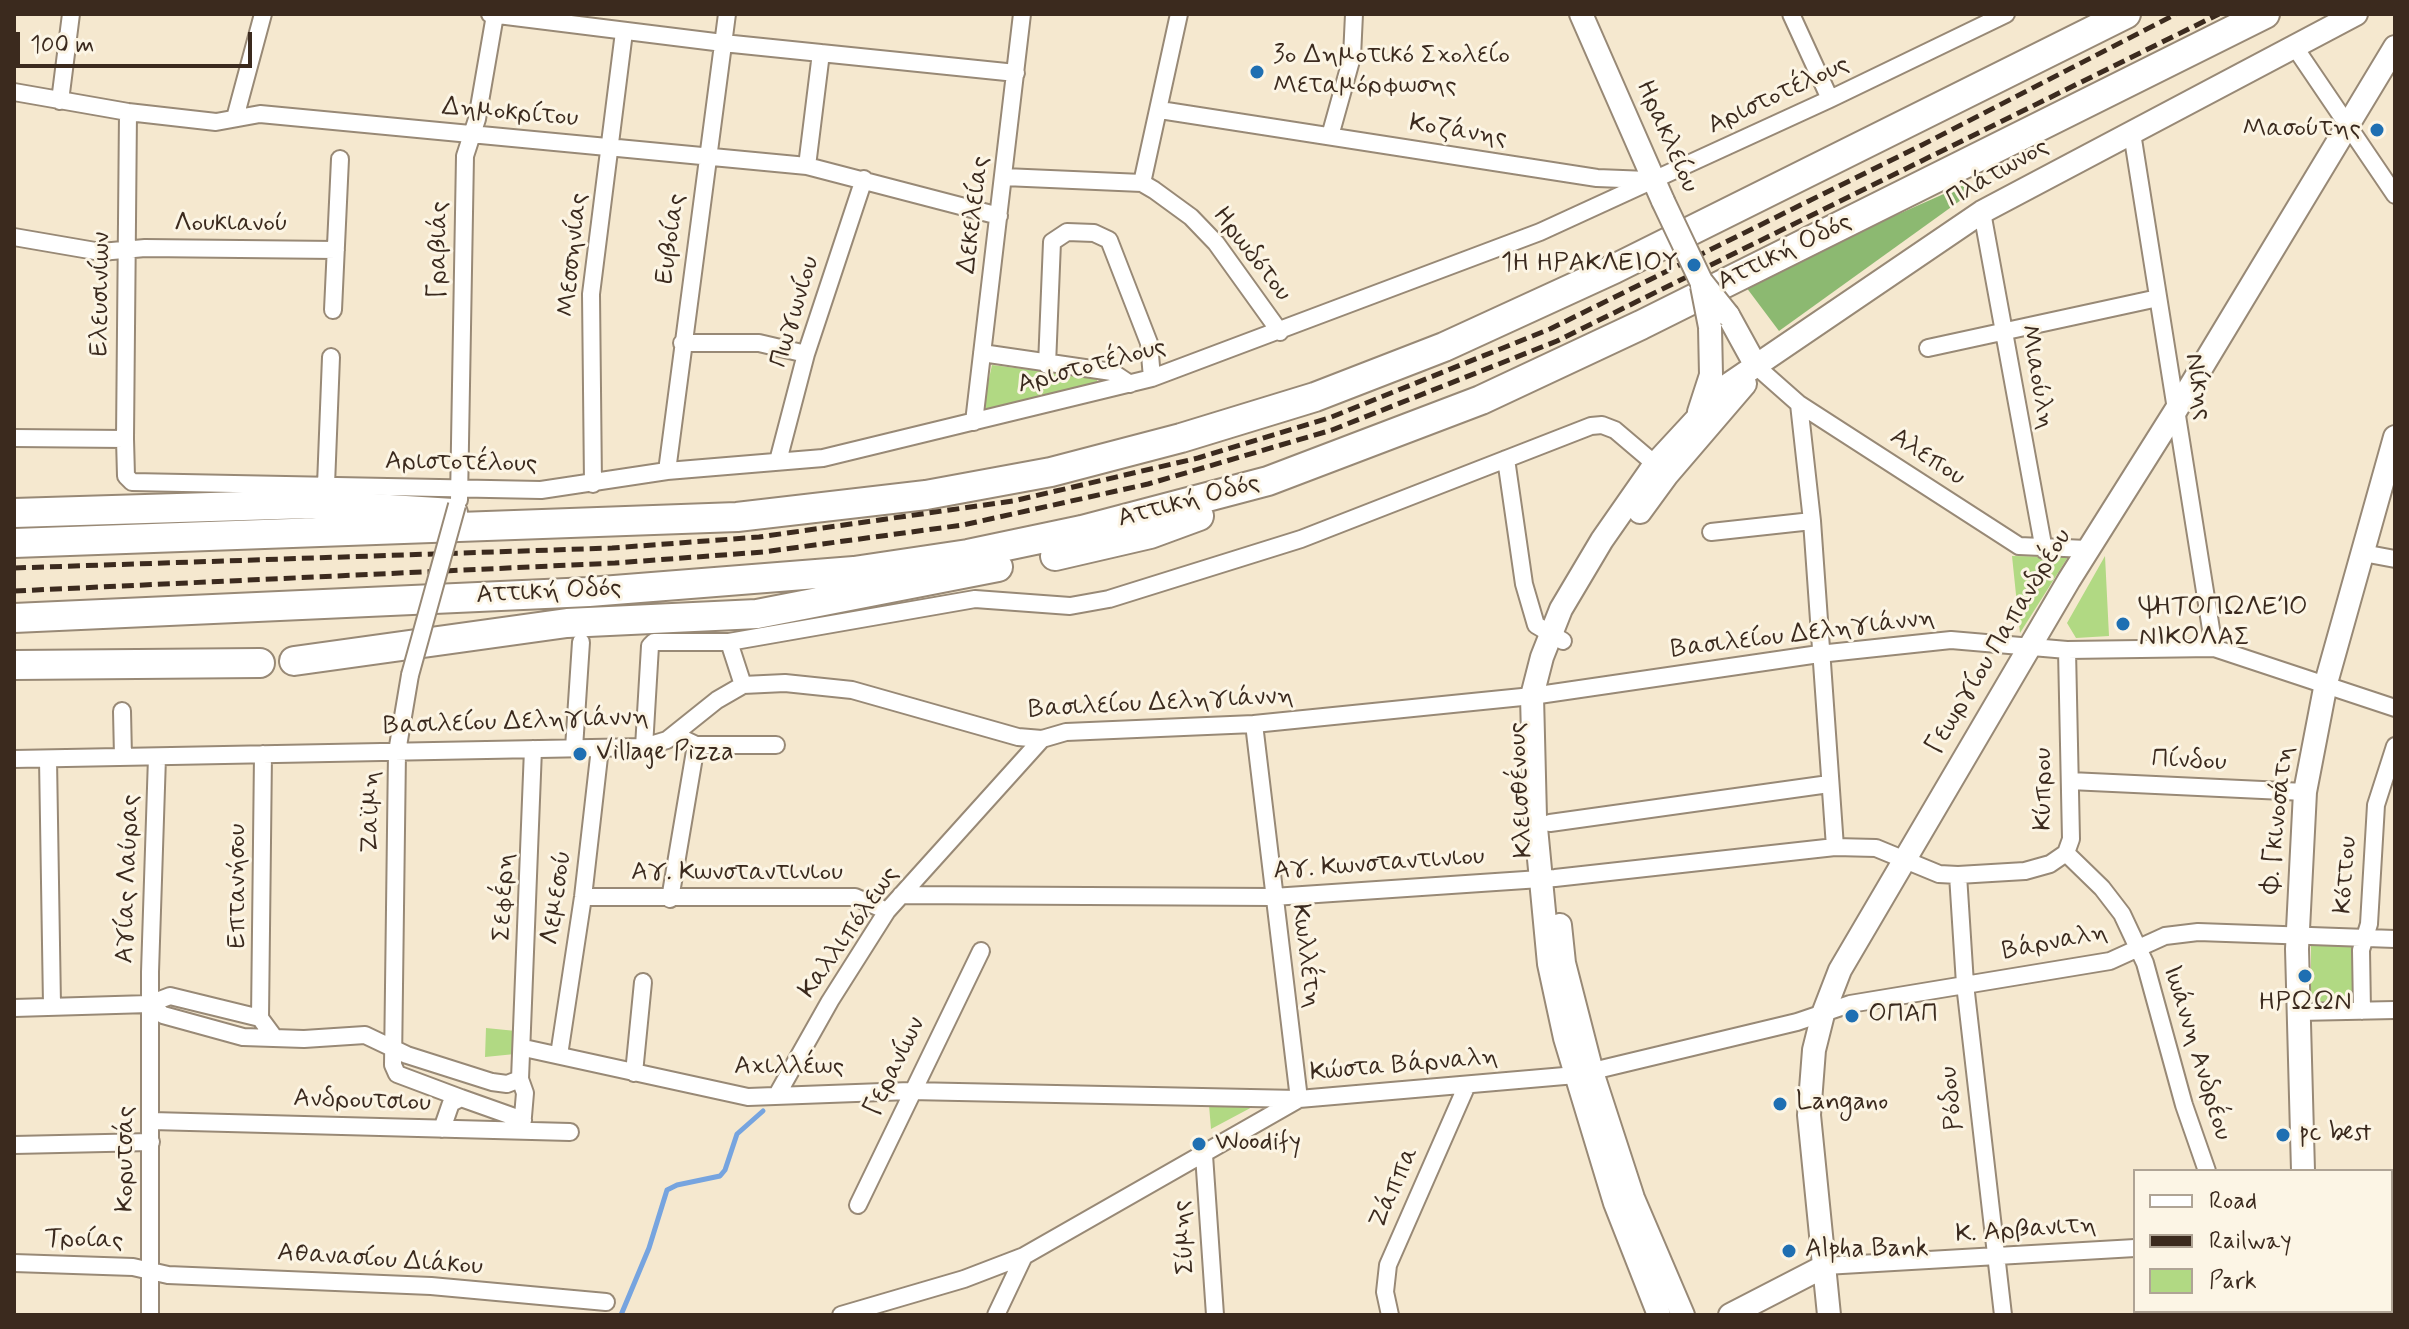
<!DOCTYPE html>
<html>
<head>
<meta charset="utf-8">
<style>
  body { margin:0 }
  #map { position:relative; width:2409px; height:1329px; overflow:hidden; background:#f5e8cf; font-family:Mynerve,sans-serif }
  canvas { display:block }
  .frame { position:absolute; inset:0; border:16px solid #3b2a1e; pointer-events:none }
  .legend { position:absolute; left:2133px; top:1169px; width:260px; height:144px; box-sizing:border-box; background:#fcf5e5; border:2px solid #afa495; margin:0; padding:10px 14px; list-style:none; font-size:24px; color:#3b2a1e }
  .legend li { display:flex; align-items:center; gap:16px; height:40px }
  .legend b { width:40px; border:2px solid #afa495 }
  .scale { position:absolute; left:16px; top:32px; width:236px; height:36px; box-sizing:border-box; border:4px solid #3b2a1e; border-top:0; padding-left:10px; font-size:24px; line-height:28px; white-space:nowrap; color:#3b2a1e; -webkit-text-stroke:6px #fcf5e5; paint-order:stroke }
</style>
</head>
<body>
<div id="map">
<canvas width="2409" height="1329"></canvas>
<div class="frame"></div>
<ul class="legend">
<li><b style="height:10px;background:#fff"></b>Road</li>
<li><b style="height:10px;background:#3b2a1e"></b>Railway</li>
<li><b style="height:22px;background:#b1d983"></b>Park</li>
</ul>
<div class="scale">100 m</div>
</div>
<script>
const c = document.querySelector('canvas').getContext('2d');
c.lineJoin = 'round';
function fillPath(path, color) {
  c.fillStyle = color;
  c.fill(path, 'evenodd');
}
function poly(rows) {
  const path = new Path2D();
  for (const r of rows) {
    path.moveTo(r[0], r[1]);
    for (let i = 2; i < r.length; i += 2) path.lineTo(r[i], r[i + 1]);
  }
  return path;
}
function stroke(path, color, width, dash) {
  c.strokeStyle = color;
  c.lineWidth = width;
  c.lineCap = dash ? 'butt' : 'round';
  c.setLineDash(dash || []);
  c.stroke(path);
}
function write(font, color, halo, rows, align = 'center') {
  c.font = font + ' Mynerve,sans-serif';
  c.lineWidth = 6;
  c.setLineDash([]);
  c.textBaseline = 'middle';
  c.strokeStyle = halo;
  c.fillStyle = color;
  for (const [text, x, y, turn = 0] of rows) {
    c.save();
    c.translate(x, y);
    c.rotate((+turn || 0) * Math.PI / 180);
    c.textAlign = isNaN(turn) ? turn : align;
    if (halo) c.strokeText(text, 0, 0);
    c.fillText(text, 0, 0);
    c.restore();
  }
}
fillPath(poly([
  [992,365,1097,378,1097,383,986,411,983,406],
  [2012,556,2068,557,2020,633],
  [2105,556,2109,636,2076,638,2067,623],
  [2354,943,2354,1004,2311,1004,2311,944],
  [486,1028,516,1031,515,1054,485,1057],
  [1209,1105,1256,1105,1211,1129]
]), '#b1d983');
fillPath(poly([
  [1964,185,1968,195,1779,331,1743,283]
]), '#8cb971');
stroke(poly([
  [621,1315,649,1248,667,1190,677,1185,720,1176,725,1170,737,1134,763,1111]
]), '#76a4df', 5);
const street = poly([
  [490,14,723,43,1016,73],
  [1791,14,1830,99],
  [2294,46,2395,195],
  [14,92,128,112,216,122,260,114,807,166,999,216],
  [60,101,71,14],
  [1160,110,1597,178,1648,180],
  [128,112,125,439,126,476,132,482,541,490,667,471,823,458,1152,378,1540,232,1830,99,2006,14],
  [235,118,263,14],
  [2132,133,2214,648],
  [1330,136,1352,57,1354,14],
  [807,166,821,53],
  [1004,177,1142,183,1154,190,1191,217,1216,243,1280,332],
  [1142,183,1179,14],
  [1982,212,2044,550],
  [14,237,101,252,145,248,336,250],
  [333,310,340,159],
  [682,343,759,343,806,354],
  [1928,348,2158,298],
  [982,353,1112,372,1130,384],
  [1047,365,1052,242,1067,232,1094,233,1109,240,1149,343,1152,378],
  [1756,366,1799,404,2019,546,2087,549],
  [1799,404,1812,521,1835,847],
  [974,422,1022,14],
  [14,438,125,439],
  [1506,459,1524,584,1536,625,1563,641],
  [778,461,806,354,864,179],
  [667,471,727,14],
  [593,484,591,294,624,32],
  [326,485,331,357],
  [459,500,465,156,477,119,495,15],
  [1711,532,1812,521],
  [2363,553,2395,559],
  [729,642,743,685],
  [410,675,397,752,393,1065,397,1074,461,1098],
  [122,711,123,757],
  [1254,724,1299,1099],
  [675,735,696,745,776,745],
  [644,747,650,646,654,642,729,642,975,599,1070,606,1109,599,1301,539,1591,426,1602,425,1615,430,1655,464],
  [574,748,581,642],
  [14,759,644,747,667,740,717,700,743,685,785,683,852,690,1018,737,1042,739,1066,732,1254,724,1532,696,1819,654,1951,640,2067,650,2214,648,2395,708],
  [48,759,52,1005],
  [2070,781,2305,792],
  [1550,823,1829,784],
  [2066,853,2102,888,2122,914,2145,963,2184,1105,2207,1171],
  [2066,853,2071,839,2067,650],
  [1958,875,1965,984,2003,1315],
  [901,895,1273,897,1555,878,1835,847,1876,848,1939,874,1958,875,2025,871,2050,864,2066,853],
  [583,897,855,897,887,911],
  [670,899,696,745],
  [149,1004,163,1015,243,1037,304,1039,365,1035,407,1055,492,1082,507,1084,520,1079,533,749],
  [14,1008,149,1004,170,996,260,1018,274,1037],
  [2362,1011,2361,950,2369,924,2376,805,2395,746],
  [2298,1012,2395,1010],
  [260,1018,263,754],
  [524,1048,748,1097,910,1091,1299,1099,1576,1075,1797,1022,1850,1004,2110,961,2165,936,2198,932,2395,939],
  [559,1055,583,897,600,748],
  [634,1073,643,982],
  [520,1079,525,1093,522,1128],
  [777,1095,830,1001,887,911,1042,739],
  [152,1121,570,1132],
  [442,1129,451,1103,461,1098,523,1120],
  [14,1145,151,1142],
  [1204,1155,1215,1315],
  [858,1205,981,951],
  [14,1263,133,1267,168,1275,431,1286,606,1302],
  [1825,1266,2135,1248],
  [2391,1282,2395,1184],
  [150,1315,150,972,157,757],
  [841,1315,964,1279,1024,1256,1299,1099],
  [996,1315,1024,1256],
  [1390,1315,1385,1292,1388,1265,1467,1085],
  [2218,1315,2219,1311]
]);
const secondary = poly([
  [1581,14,1663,201],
  [1728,315,1756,366],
  [1699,412,1711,375,1710,327],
  [1640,512,1667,475,1745,384],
  [1560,925,1564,963,1592,1072,1633,1198,1683,1315],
  [2303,1171,2297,949,2305,792,2326,683,2395,437],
  [2391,1308,2395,1311],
  [2308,1311,2308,1315],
  [1659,1315,1615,1203,1565,1038,1549,964,1535,817,1532,696,1542,657,1561,609,1602,540,1655,464,1729,384,1982,212,2356,14],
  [1730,1315,1825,1266],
  [1829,1315,1809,1115,1814,1050,1823,1014,1840,970,2069,580,2176,410,2395,47]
]);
const highway = poly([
  [14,513,309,504,453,513],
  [14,543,737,517,926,495,1051,472,1181,438,1315,397,1444,347,1614,269,2126,14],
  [1055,556,1150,534,1199,516],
  [14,618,589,592,854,571,968,554,1082,530,1268,481,1481,400,1641,325,2265,14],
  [294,661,567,623,757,614,998,567],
  [14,665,260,663]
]);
stroke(street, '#988976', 20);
stroke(secondary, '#988976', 26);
stroke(highway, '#988976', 32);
stroke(street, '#fff', 16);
stroke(secondary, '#fff', 22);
stroke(highway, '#fff', 28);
stroke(poly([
  [14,568,612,548,759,537,1013,501,1198,458,1329,418,1550,329,1922,145,2176,14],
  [14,591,615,563,763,552,963,525,1148,484,1332,430,1557,341,2219,14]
]), '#3b2a1e', 5, [12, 6]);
const streetBridge = poly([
  [410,675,457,505]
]);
const secondaryBridge = poly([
  [1663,201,1701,281,1728,315],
  [1702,286,1710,327]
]);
stroke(streetBridge, '#988976', 20, []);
stroke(secondaryBridge, '#988976', 26, []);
stroke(streetBridge, '#fff', 16);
stroke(secondaryBridge, '#fff', 22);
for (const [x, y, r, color] of [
  [1257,72,8,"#1f6fb2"],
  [2377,130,8,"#1f6fb2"],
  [1694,265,8,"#1f6fb2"],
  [2123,624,8,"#1f6fb2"],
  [580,754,8,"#1f6fb2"],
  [2305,976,8,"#1f6fb2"],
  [1852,1016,8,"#1f6fb2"],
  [1780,1104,8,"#1f6fb2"],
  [2283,1135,8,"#1f6fb2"],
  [1199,1144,8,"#1f6fb2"],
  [1789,1251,8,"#1f6fb2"]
]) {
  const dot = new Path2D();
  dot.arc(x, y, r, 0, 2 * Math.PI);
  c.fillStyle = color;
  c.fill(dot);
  stroke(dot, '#fcf5e5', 3);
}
write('26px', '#3b2a1e', '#fcf5e5', [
  ["3ο Δημοτικό Σχολείο",1273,57],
  ["Μεταμόρφωσης",1273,87],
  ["Μασούτης",2361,130,"right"],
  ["1Η ΗΡΑΚΛΕΙΟΥ",1678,265,"right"],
  ["ΨΗΤΟΠΩΛΕΊΟ",2139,609],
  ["ΝΙΚΟΛΑΣ",2139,639],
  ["Village Pizza",596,754],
  ["ΗΡΩΩΝ",2305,1004,"center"],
  ["ΟΠΑΠ",1868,1016],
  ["Langano",1796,1104],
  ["pc best",2299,1135],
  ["Woodify",1215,1144],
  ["Alpha Bank",1805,1251]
], 'left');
write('26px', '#3b2a1e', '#fcf5e5', [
  ["Αριστοτέλους",1779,96,-25],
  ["Δημοκρίτου",510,114,5],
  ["Κοζάνης",1458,132,9],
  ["Ηρακλείου",1666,137,66],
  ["Πλάτωνος",1998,174,-30],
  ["Δεκελείας",975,215,-83],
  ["Λουκιανού",231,225],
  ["Ευβοίας",672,239,-82],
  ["Γραβιάς",440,250,-89],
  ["Αττική Οδός",1785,253,-26],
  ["Μεσσηνίας",574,255,-84],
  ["Ηρωδότου",1251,255,52],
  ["Ελευσινίων",102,294,-89],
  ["Πωγωνίου",796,312,-73],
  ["Αριστοτέλους",1092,367,-15],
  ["Μιαούλη",2036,377,80],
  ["Νίκης",2197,387,81],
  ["Αλεπου",1927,458,33],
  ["Αριστοτέλους",461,464,1],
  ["Αττική Οδός",1189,502,-15],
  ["Αττική Οδός",549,593,-3],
  ["Βασιλείου Δεληγιάννη",1803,635,-7],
  ["Γεωργίου Παπανδρέου",2000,642,-59],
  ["Βασιλείου Δεληγιάννη",1161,704,-3],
  ["Βασιλείου Δεληγιάννη",516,723,-2],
  ["Πίνδου",2189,762,3],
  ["Κύπρου",2045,789,-90],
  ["Κλεισθένους",1522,790,-93],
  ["Ζαϊμη",372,812,-89],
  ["Φ. Γκινοσάτη",2279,820,-84],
  ["Αγ. Κωνσταντινιου",1379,865,-4],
  ["Αγ. Κωνσταντινιου",737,874],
  ["Κόττου",2347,875,-86],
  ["Αγίας Λαύρας",129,879,-88],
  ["Επτανήσου",239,886,-90],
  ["Σεφέρη",505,897,-88],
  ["Λεμεσού",558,898,-82],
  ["Καλλιπόλεως",850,933,-55],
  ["Βάρναλη",2055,943,-11],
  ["Κωλλέτη",1305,956,83],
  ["Ιωάννη Ανδρέου",2196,1053,73],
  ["Κώστα Βάρναλη",1404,1066,-5],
  ["Γερανίων",896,1067,-64],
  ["Αχιλλέως",789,1068],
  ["Ρόδου",1953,1098,-96],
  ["Ανδρουτσιου",362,1102,2],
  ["Κορυτσάς",127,1159,-90],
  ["Ζάππα",1395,1188,-66],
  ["Κ. Αρβανιτη",2026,1231,-4],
  ["Σύμης",1185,1237,-94],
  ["Τροίας",84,1241,2],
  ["Αθανασίου Διάκου",380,1261,4]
]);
</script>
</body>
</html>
